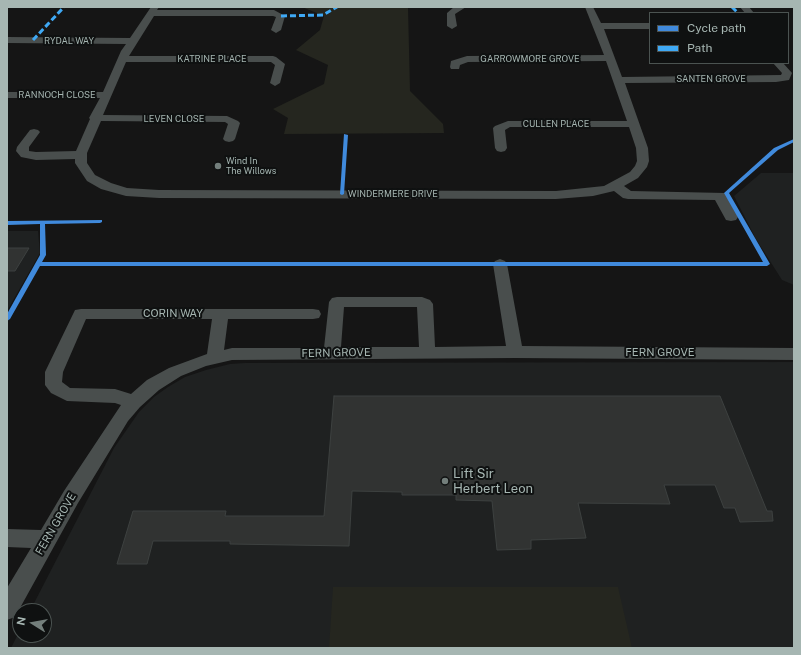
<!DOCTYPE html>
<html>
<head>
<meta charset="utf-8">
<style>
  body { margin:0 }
  #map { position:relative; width:801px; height:655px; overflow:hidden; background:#151515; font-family:"Public Sans",sans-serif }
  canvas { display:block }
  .frame { position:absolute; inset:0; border:8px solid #a6b6b2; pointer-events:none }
  .legend { position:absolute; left:649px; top:12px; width:140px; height:52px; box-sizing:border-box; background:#0f1111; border:1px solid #4b5351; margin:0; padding:5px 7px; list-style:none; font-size:12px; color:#a6b6b2 }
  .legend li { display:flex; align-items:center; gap:8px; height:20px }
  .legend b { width:20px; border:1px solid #4b5351 }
  .north { position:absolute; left:12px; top:603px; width:40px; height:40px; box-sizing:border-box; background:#0f1111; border:1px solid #4b5351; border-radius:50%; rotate:281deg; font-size:11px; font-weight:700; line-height:16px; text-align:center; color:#a6b6b2 }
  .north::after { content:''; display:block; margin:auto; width:14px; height:18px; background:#737e7b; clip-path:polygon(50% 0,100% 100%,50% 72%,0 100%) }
</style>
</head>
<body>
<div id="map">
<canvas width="801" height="655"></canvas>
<div class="frame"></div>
<ul class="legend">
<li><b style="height:5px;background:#408adc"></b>Cycle path</li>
<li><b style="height:5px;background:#3fa9f5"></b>Path</li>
</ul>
<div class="north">N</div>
</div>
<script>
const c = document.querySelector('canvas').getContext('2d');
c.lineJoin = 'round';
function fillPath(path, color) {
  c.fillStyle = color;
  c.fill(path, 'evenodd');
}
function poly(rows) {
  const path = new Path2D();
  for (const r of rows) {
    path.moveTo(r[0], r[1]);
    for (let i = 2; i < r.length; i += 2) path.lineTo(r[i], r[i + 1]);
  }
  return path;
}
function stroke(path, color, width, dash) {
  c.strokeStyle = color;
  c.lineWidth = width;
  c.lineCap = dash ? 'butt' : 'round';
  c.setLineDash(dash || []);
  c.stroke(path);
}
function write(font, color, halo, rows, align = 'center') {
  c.font = font + ' "Public Sans",sans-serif';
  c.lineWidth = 4;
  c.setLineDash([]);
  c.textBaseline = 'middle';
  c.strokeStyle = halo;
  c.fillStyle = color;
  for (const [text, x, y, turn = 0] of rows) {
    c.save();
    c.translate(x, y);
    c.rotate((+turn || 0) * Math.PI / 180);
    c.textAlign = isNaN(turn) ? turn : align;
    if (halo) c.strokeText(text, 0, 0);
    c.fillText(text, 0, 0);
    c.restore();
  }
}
fillPath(poly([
  [761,173,794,173,794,285,782,280,756,239,734,196],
  [7,231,38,231,40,253,7,311],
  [794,362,794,648,11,648,20,630,20,635,44,635,44,611,30,611,114,448,139,412,154,397,168,387,185,377,206,370,230,364,245,363]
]), '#1f2121');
fillPath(poly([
  [302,7,410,7,408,8,410,91,443,124,444,133,284,134,288,118,273,109,324,84,328,65,296,50,320,30,324,16],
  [333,587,618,587,632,648,329,648]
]), '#25261f');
const building = poly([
  [7,248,29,248,15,271,7,271,7,248],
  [334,396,720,396,767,511,772,511,773,521,740,522,735,508,724,508,715,485,664,485,670,504,578,503,586,538,531,540,531,549,497,550,492,501,456,500,456,495,402,495,402,492,352,491,349,546,230,544,230,541,153,541,147,564,117,564,133,511,226,511,225,516,324,516,334,396]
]);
fillPath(building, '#313332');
stroke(building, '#3d4140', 1);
fillPath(poly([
  [151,7,159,7,157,10,274,10,285,16,281,30,276,33,271,30,276,17,273,16,154,16,129,56,273,56,276,57,285,64,280,83,275,86,270,83,275,65,271,62,126,62,103,115,227,116,238,121,240,123,235,139,233,141,229,142,225,141,223,139,228,124,225,122,101,121,87,153,87,163,95,175,111,183,127,188,159,190,556,191,604,186,630,172,635,166,637,161,636,148,629,127,510,127,505,130,507,148,505,151,501,152,497,151,495,148,493,128,495,126,508,121,627,121,606,61,468,62,460,65,459,69,451,69,450,67,451,61,467,56,604,55,585,7,593,7,601,23,650,23,650,29,604,29,622,77,781,75,782,73,773,63,783,63,792,73,789,80,776,82,625,83,648,148,649,161,647,167,638,178,624,186,631,191,725,193,738,217,736,220,731,221,726,220,715,200,628,199,623,198,614,191,593,196,556,199,159,198,126,196,101,189,87,181,75,163,75,159,36,160,21,157,16,151,17,147,30,130,34,129,38,130,40,132,29,147,29,151,36,152,76,151,90,119,89,118,100,98,7,98,7,92,103,92,121,51,126,44,7,43,7,37,130,38,151,7],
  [454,7,466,7,455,14,457,26,452,29,447,26,447,13,454,7],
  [740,7,749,7,754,13,745,13,740,7],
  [500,259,505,261,507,264,522,346,794,348,794,360,515,358,232,360,206,366,181,376,159,390,140,407,128,421,78,503,15,617,7,620,7,588,31,548,7,547,7,529,41,530,64,491,121,405,115,403,67,401,51,393,45,385,45,372,75,310,81,309,313,309,319,310,321,314,319,318,313,319,228,319,224,350,232,348,324,348,329,302,332,298,337,297,422,297,430,300,433,304,435,347,506,346,493,264,495,261,500,259],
  [344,307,417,307,419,347,341,347,344,307],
  [86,319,212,319,207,354,169,368,147,380,131,394,115,389,70,388,62,382,63,372,86,319]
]), '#494e4d');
stroke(poly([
  [732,7,738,13],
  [281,16,323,15,337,7],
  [33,40,64,7]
]), '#3fa9f5', 3, [6, 3]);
fillPath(poly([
  [344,134,348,135,344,194,342,195,340,194,344,134],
  [794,139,794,142,778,150,729,193,770,264,767,266,40,266,10,319,7,321,7,314,40,255,40,224,7,225,7,221,102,220,102,222,100,223,45,224,46,255,42,262,763,262,724,193,774,148,794,139]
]), '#408adc');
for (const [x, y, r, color] of [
  [218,166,4,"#737e7b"],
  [445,481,4,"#737e7b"]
]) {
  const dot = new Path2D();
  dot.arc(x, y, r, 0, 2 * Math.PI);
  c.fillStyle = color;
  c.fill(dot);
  stroke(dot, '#0f1111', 1.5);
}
write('9px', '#a6b6b2', '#0f1111', [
  ["RYDAL WAY",69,41],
  ["KATRINE PLACE",212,59],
  ["GARROWMORE GROVE",530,59],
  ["SANTEN GROVE",711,79],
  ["RANNOCH CLOSE",57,95],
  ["LEVEN CLOSE",174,119],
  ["CULLEN PLACE",556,124],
  ["WINDERMERE DRIVE",393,194]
]);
write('9px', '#a6b6b2', '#0f1111', [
  ["Wind In",226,161],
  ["The Willows",226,171]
], 'left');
write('11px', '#a6b6b2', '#0f1111', [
  ["CORIN WAY",173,314],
  ["FERN GROVE",336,353,-1],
  ["FERN GROVE",660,353],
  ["FERN GROVE",56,524,-60]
]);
write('13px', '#a6b6b2', '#0f1111', [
  ["Lift Sir",453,474],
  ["Herbert Leon",453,489]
], 'left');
</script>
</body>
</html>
